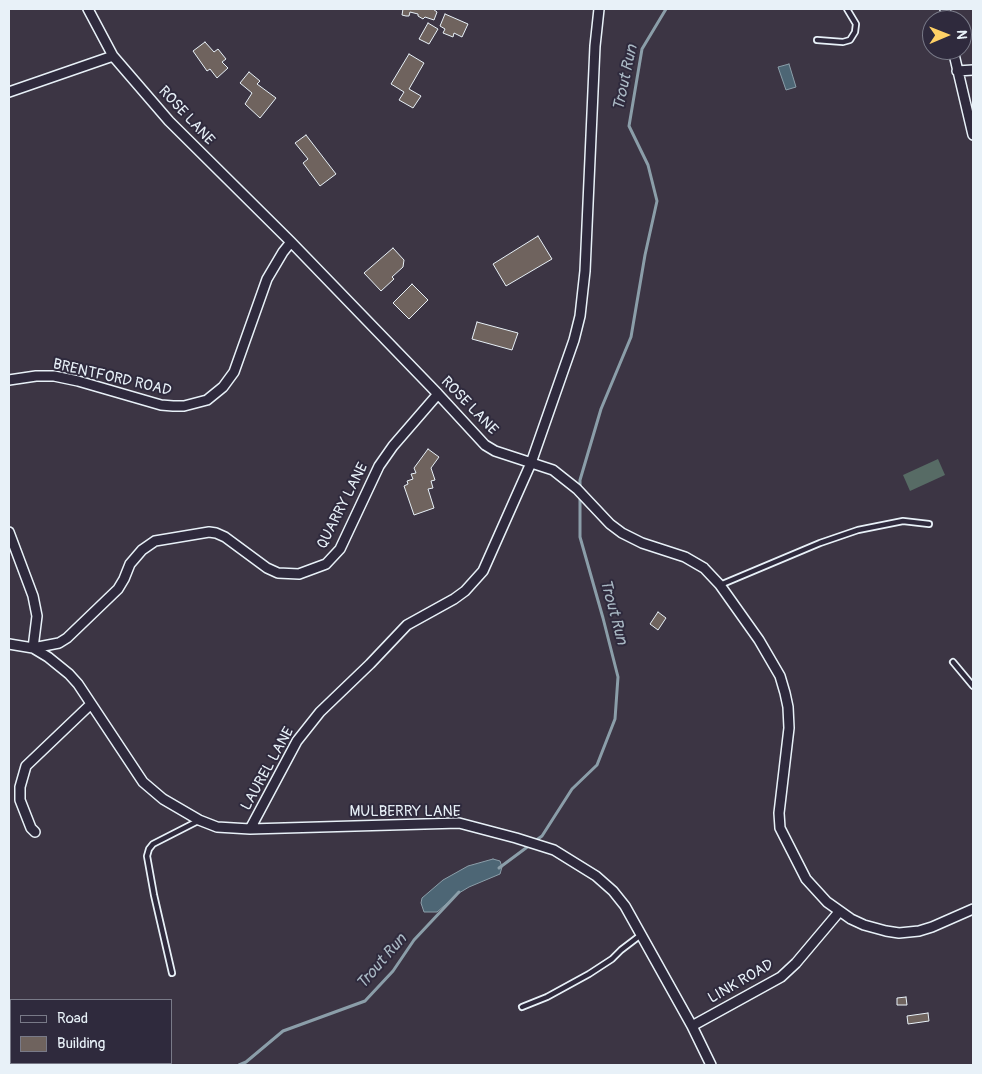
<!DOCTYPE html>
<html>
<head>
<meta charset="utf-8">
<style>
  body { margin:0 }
  #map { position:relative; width:982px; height:1074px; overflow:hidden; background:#3c3544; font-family:Pangolin,sans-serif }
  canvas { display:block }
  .frame { position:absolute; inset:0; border:10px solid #e8f1f8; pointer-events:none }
  .legend { position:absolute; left:10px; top:999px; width:162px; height:65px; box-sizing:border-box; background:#2f2a3d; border:1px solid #797a88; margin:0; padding:6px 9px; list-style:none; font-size:15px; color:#e8f1f8 }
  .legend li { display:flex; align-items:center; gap:10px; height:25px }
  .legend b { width:25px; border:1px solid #797a88 }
  .north { position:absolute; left:922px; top:10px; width:50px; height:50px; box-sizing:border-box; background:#2f2a3d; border:1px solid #797a88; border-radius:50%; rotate:89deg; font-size:14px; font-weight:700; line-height:20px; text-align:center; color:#e8f1f8 }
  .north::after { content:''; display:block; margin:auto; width:18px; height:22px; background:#ffd166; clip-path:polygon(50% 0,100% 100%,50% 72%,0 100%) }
</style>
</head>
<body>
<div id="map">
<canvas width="982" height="1074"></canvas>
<div class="frame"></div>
<ul class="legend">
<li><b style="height:6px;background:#2f2a3d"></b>Road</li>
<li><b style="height:14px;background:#6f635e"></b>Building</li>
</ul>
<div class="north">N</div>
</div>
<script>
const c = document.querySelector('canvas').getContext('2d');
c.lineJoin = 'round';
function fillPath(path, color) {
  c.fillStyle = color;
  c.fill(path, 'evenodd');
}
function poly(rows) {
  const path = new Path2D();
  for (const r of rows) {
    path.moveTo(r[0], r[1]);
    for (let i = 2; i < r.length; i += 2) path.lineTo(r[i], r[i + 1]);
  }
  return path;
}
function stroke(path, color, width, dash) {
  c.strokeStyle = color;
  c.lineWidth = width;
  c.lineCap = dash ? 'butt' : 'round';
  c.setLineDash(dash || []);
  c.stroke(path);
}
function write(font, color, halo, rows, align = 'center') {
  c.font = font + ' Pangolin,sans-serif';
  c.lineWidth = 4;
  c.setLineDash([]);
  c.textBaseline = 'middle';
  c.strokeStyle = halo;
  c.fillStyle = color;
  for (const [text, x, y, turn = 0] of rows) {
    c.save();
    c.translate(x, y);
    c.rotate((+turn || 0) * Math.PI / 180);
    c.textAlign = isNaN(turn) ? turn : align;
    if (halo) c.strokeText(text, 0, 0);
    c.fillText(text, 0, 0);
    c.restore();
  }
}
fillPath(poly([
  [938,459,945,475,910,491,903,475]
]), '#576b65');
const water = poly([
  [789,64,796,87,786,90,778,67,789,64],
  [493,859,500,861,502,867,500,874,469,887,459,893,437,912,424,912,421,903,422,898,443,880,468,866,493,859]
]);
fillPath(water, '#4d6675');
stroke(water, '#8b9ea9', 1);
stroke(poly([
  [580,488,580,480,601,409,631,337,645,255,657,201,648,165,629,126,642,49,666,9],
  [535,841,542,836,572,789,597,765,615,719,618,677,603,618,580,537,580,494],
  [499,868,530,845],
  [239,1065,246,1062,283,1031,365,1001,393,971,414,940,459,892]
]), '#8b9ea9', 3);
const building = poly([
  [403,9,433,9,437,12,434,20,425,17,423,19,418,16,418,14,410,12,409,16,406,16,402,15,403,9],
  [445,14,468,24,462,37,454,33,453,37,443,33,445,29,440,26,445,14],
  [428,23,438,29,429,44,419,39,428,23],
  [205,42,214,52,218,49,226,59,222,62,228,68,217,78,210,69,207,71,193,51,205,42],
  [409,54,424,63,409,89,421,96,413,108,399,100,404,92,391,84,409,54],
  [249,72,260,81,257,84,276,98,260,118,245,104,252,93,240,83,249,72],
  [306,135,336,174,320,186,303,163,308,159,295,143,306,135],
  [538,236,552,259,506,286,493,264,538,236],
  [393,248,404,260,403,267,392,277,394,279,381,291,364,273,393,248],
  [412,284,428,300,409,319,393,303,412,284],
  [477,322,518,333,512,350,472,339,477,322],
  [428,449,439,457,431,468,435,480,431,481,433,488,428,489,434,508,414,515,404,486,408,484,407,481,413,479,411,474,416,473,414,468,428,449],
  [658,612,666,618,658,630,650,624,658,612],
  [906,997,907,1005,897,1005,897,998,906,997],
  [928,1013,929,1021,908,1024,907,1016,928,1013]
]);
fillPath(building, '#6f635e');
stroke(building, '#e8f1f8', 1);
const service = poly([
  [817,40,843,42,850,40,855,32,856,24,847,9],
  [720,585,820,543,858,530,903,521,929,524],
  [953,662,973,686],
  [172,973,154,895,147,856,149,849,153,844,198,821],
  [522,1007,547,997,589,974,612,959,621,950,642,934]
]);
const minor = poly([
  [88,9,113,56,169,121,291,242,438,394,485,445,495,451,553,470,577,489,610,524,622,533,642,543,685,557,704,568,720,585,759,640,780,676,785,693,788,707,789,728,779,813,780,828,806,879,827,902,851,919,864,925,886,931,899,933,919,931,932,927,973,909],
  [945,9,947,20],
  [953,50,973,135],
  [957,71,973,70],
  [9,92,113,56],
  [9,380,36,376,54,376,78,381,161,405,173,406,184,406,207,400,223,387,234,372,267,279,283,252,291,242],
  [9,532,33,596,37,616,33,648],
  [9,644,33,648,48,657,69,674,78,684,143,782,163,799,199,820,217,827,250,829,297,741,320,712,370,664,407,625,454,599,465,591,483,571,531,463,574,340,580,316,585,271,595,46,599,9],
  [33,648,59,643,67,638,118,589,124,579,130,564,142,550,155,541,209,532,216,533,225,537,267,568,278,573,299,574,326,564,340,549,379,466,393,446,438,394],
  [250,829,459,823,516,838,554,850,596,876,613,891,625,906,692,1026,711,1065],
  [35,832,31,828,20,800,20,787,26,766,91,704],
  [692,1026,781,977,796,963,839,912]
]);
stroke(service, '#e8f1f8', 8);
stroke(minor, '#e8f1f8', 12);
stroke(service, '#2f2a3d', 4.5);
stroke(minor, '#2f2a3d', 9);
write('15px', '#e8f1f8', '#2f2a3d', [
  ["ROSE LANE",186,116,47],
  ["BRENTFORD ROAD",112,378,13],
  ["ROSE LANE",469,406,46],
  ["QUARRY LANE",343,506,-63],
  ["LAUREL LANE",268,769,-61],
  ["MULBERRY LANE",405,812],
  ["LINK ROAD",741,982,-30]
]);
write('italic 16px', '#aab9c4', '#2f2a3d', [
  ["Trout Run",626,78,-78],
  ["Trout Run",613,612,75],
  ["Trout Run",382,962,-49]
]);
</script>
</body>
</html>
